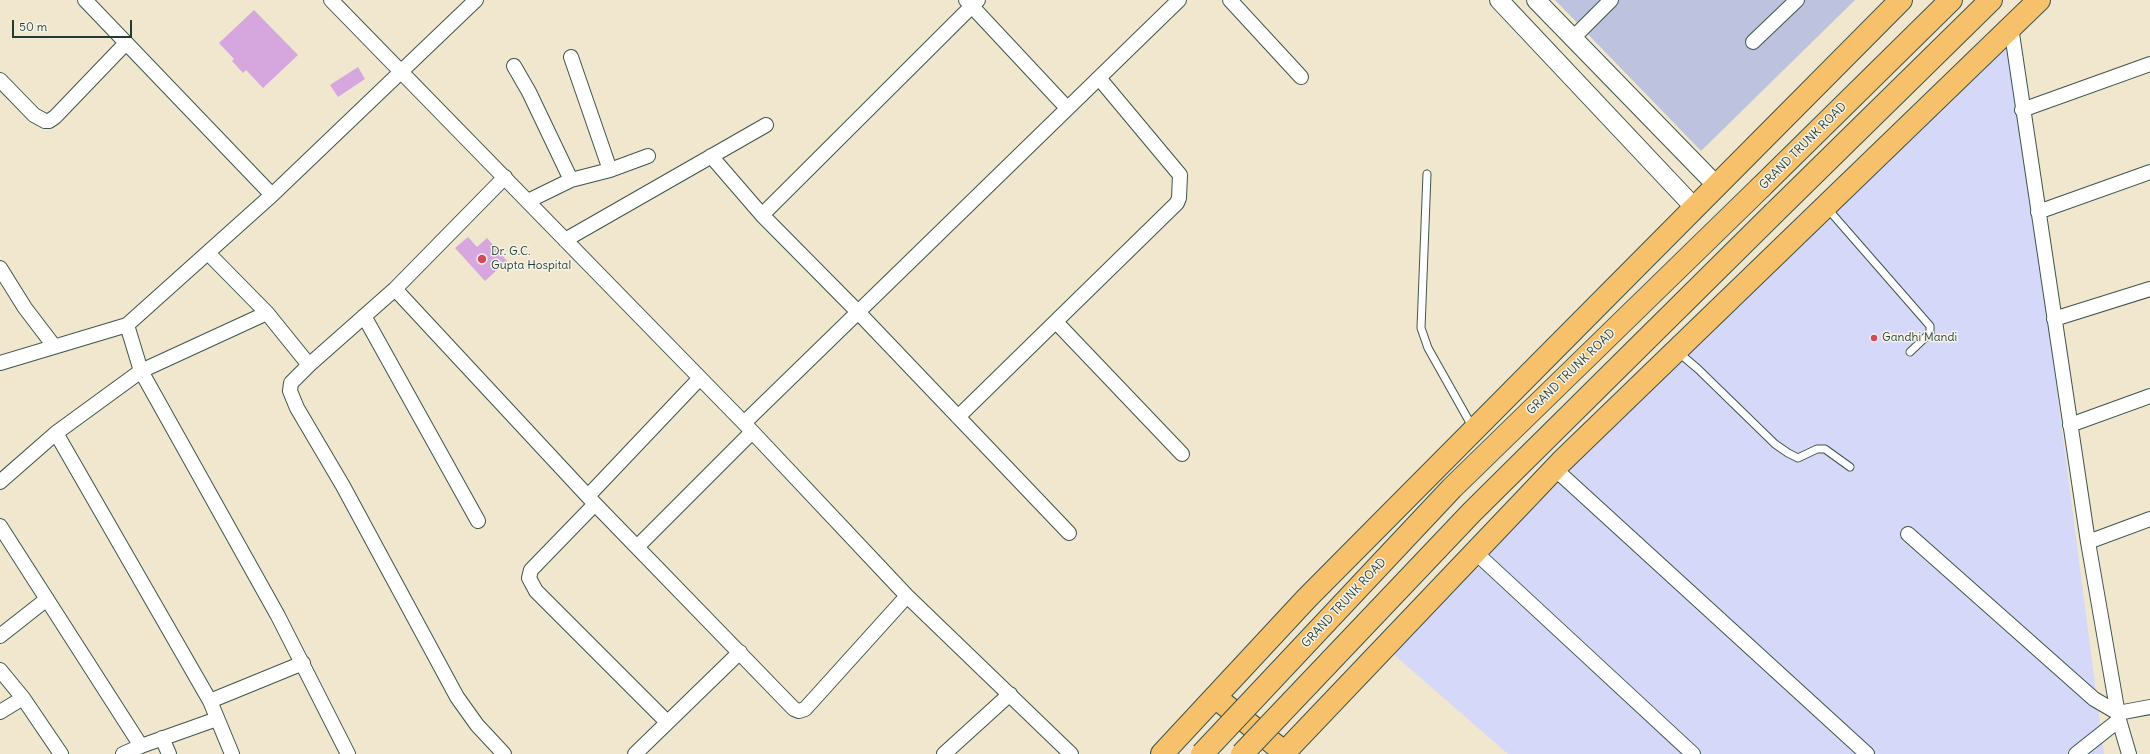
<!DOCTYPE html>
<html>
<head>
<meta charset="utf-8">
<style>
  body { margin:0 }
  #map { position:relative; width:2150px; height:754px; overflow:hidden; background:#f0e7ce; font-family:Delius,sans-serif }
  canvas { display:block }
  .scale { position:absolute; left:12px; top:20px; width:120px; height:18px; box-sizing:border-box; border:2px solid #1f3d34; border-top:0; padding-left:5px; font-size:12px; line-height:14px; white-space:nowrap; color:#1f3d34; -webkit-text-stroke:3px #f7f3e8; paint-order:stroke }
</style>
</head>
<body>
<div id="map">
<canvas width="2150" height="754"></canvas>
<div class="scale">50 m</div>
</div>
<script>
const c = document.querySelector('canvas').getContext('2d');
c.lineJoin = 'round';
function fillPath(path, color) {
  c.fillStyle = color;
  c.fill(path, 'evenodd');
}
function poly(rows) {
  const path = new Path2D();
  for (const r of rows) {
    path.moveTo(r[0], r[1]);
    for (let i = 2; i < r.length; i += 2) path.lineTo(r[i], r[i + 1]);
  }
  return path;
}
function stroke(path, color, width, dash) {
  c.strokeStyle = color;
  c.lineWidth = width;
  c.lineCap = dash ? 'butt' : 'round';
  c.setLineDash(dash || []);
  c.stroke(path);
}
function write(font, color, halo, rows, align = 'center') {
  c.font = font + ' Delius,sans-serif';
  c.lineWidth = 3;
  c.setLineDash([]);
  c.textBaseline = 'middle';
  c.strokeStyle = halo;
  c.fillStyle = color;
  for (const [text, x, y, turn = 0] of rows) {
    c.save();
    c.translate(x, y);
    c.rotate((+turn || 0) * Math.PI / 180);
    c.textAlign = isNaN(turn) ? turn : align;
    if (halo) c.strokeText(text, 0, 0);
    c.fillText(text, 0, 0);
    c.restore();
  }
}
fillPath(poly([
  [2010,28,2104,754,1508,754,1384,646]
]), '#d5d8f9');
fillPath(poly([
  [1555,0,1855,0,1701,151]
]), '#bdc3de');
fillPath(poly([
  [254,10,298,55,263,88,246,70,243,73,232,61,234,59,219,43],
  [358,67,365,79,338,97,330,85],
  [468,237,477,247,487,238,507,261,485,281,455,248]
]), '#d6a7df');
const service = poly([
  [1427,174,1421,328,1428,348,1473,428],
  [1827,208,1930,326,1930,333,1910,352],
  [1678,352,1698,369,1775,444,1788,453,1798,458,1817,449,1825,449,1850,467]
]);
const minor = poly([
  [85,0,272,195],
  [331,0,744,423,907,596,1071,754],
  [966,0,1067,108],
  [1230,0,1301,77],
  [2011,27,2088,542,2119,720,2129,754],
  [1573,38,1611,0],
  [1753,42,1797,0],
  [571,57,610,170],
  [514,66,529,92,571,180],
  [0,80,34,115,45,121,49,121,55,117,126,43],
  [2022,110,2150,64],
  [711,156,762,215,857,311,1069,533],
  [528,201,571,180,610,170,648,156],
  [2038,212,2150,172],
  [762,215,978,0],
  [565,240,766,125],
  [208,253,267,313,309,365],
  [0,268,25,308,54,346],
  [395,289,595,504,794,709,799,711,805,709,907,596],
  [364,316,478,521],
  [2054,319,2150,289],
  [1056,322,1182,454],
  [127,325,141,371,278,616,348,754],
  [0,363,127,325,272,195,476,0],
  [958,417,1177,203,1179,198,1180,175,1099,78],
  [744,423,1179,0],
  [2070,425,2150,396],
  [56,433,210,701,232,754],
  [1555,469,1867,754],
  [0,482,56,433,141,371,267,313],
  [588,496,700,378],
  [595,504,531,570,529,578,536,591,667,722],
  [0,526,141,746],
  [1908,534,2094,699,2118,713,2150,707],
  [2088,542,2150,519],
  [637,547,752,432],
  [1475,552,1693,754],
  [0,636,47,599],
  [0,670,23,698,61,754],
  [210,701,303,663],
  [0,712,23,698],
  [162,738,169,754],
  [123,754,141,746,217,719],
  [504,754,477,725,457,697,343,486,297,408,290,391,291,383,309,365,395,289,505,177],
  [635,754,740,652],
  [944,754,1010,694],
  [2076,754,2119,720]
]);
const tertiary = poly([
  [1499,0,1694,207],
  [1536,0,1716,185]
]);
const trunk = poly([
  [1215,697,1284,752],
  [1162,754,1307,598,1901,0],
  [1283,754,1561,462,2039,0]
]);
const motorway = poly([
  [1761,187,1951,0],
  [1774,213,1991,0]
]);
stroke(service, '#3e564b', 9);
stroke(minor, '#3e564b', 16);
stroke(tertiary, '#3e564b', 20);
stroke(trunk, '#3e564b', 24);
stroke(motorway, '#3e564b', 24);
stroke(service, '#fff', 7);
stroke(minor, '#fff', 14);
stroke(tertiary, '#fff', 18);
stroke(trunk, '#f7c06b', 22);
stroke(motorway, '#f7c06b', 22);
const motorwayBridge = poly([
  [1202,754,1452,488,1761,187],
  [1242,754,1472,512,1774,213]
]);
stroke(motorwayBridge, '#3e564b', 24, []);
stroke(motorwayBridge, '#f7c06b', 22);
for (const [x, y, r, color] of [
  [482,259,5,"#d1495b"],
  [1874,338,4,"#d1495b"]
]) {
  const dot = new Path2D();
  dot.arc(x, y, r, 0, 2 * Math.PI);
  c.fillStyle = color;
  c.fill(dot);
  stroke(dot, '#f7f3e8', 1.5);
}
write('12px', '#1f3d34', '#f7f3e8', [
  ["GRAND TRUNK ROAD",1803,146,-45],
  ["GRAND TRUNK ROAD",1571,372,-44],
  ["GRAND TRUNK ROAD",1344,603,-47]
]);
write('12px', '#1f3d34', '#f7f3e8', [
  ["Dr. G.C.",491,252],
  ["Gupta Hospital",491,266],
  ["Gandhi Mandi",1882,338]
], 'left');
</script>
</body>
</html>
